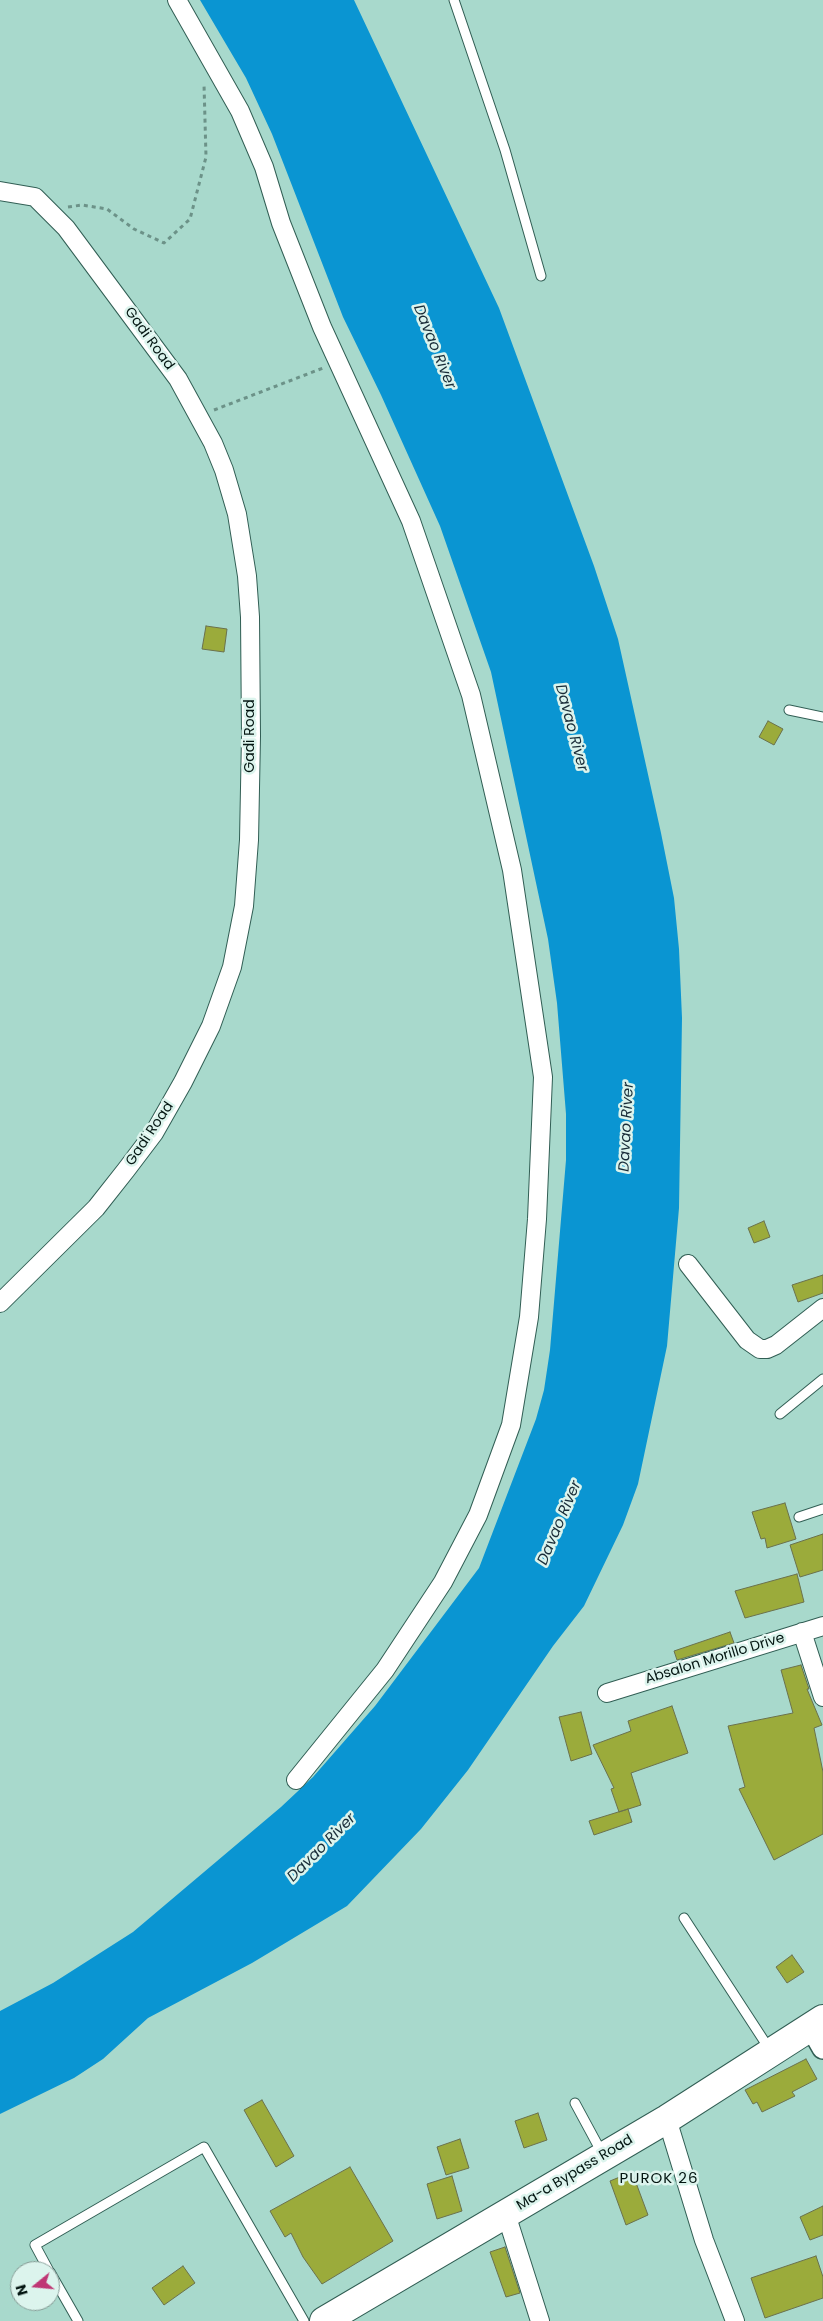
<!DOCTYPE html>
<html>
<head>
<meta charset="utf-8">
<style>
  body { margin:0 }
  #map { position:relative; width:823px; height:2321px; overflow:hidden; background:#a8d9cc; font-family:Poppins,sans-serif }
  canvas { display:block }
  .north { position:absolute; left:10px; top:2261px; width:50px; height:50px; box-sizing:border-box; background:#dcf4ed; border:1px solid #859b95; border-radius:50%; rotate:253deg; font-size:14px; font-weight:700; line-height:20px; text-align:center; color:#031511 }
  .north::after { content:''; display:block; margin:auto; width:18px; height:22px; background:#bf3674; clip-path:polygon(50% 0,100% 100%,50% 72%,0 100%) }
</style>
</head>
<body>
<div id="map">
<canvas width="823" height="2321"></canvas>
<div class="north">N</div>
</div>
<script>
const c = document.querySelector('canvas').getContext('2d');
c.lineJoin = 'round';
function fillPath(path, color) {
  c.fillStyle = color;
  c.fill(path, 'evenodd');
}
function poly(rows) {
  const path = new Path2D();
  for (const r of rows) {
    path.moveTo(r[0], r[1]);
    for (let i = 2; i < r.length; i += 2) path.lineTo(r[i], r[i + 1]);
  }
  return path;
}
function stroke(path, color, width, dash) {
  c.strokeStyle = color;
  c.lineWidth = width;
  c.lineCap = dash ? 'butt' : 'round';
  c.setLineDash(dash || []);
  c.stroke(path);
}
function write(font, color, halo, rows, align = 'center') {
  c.font = font + ' Poppins,sans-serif';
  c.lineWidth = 5;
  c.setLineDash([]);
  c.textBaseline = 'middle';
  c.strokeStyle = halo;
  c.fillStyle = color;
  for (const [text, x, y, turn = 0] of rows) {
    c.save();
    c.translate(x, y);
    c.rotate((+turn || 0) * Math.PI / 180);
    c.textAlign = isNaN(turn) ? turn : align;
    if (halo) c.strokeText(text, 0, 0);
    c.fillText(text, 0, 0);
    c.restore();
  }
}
fillPath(poly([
  [200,0,354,0,499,308,594,566,618,639,661,833,674,898,679,949,682,1018,679,1208,667,1346,638,1484,623,1525,584,1606,553,1646,468,1770,421,1829,347,1906,252,1963,148,2018,103,2059,74,2078,0,2114,0,2011,53,1983,133,1932,281,1807,313,1777,375,1706,479,1568,536,1419,544,1390,550,1350,566,1160,566,1114,557,1003,548,939,491,672,440,526,381,395,343,317,272,134,246,78]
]), '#0a95d2');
const building = poly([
  [206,626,227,629,224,652,202,649,206,626],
  [768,721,783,729,774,745,759,737,768,721],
  [764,1221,770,1237,754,1243,748,1228,764,1221],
  [823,1275,823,1293,798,1302,792,1285,823,1275],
  [785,1503,796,1539,767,1548,765,1538,761,1539,752,1512,785,1503],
  [823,1534,823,1570,800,1577,790,1545,823,1534],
  [797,1574,804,1602,745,1618,735,1591,797,1574],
  [730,1632,734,1643,677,1660,674,1651,730,1632],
  [801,1665,809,1689,807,1689,822,1725,814,1728,823,1772,823,1834,774,1860,739,1789,745,1787,728,1726,793,1713,781,1670,801,1665],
  [672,1706,688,1753,631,1773,641,1805,619,1812,611,1789,614,1788,593,1745,631,1731,628,1721,672,1706],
  [581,1712,592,1754,571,1761,559,1717,581,1712],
  [628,1809,632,1822,594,1835,589,1821,628,1809],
  [792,1955,804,1972,787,1983,776,1967,792,1955],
  [806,2059,817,2079,792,2092,795,2096,762,2112,757,2102,753,2104,745,2090,806,2059],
  [262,2100,294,2156,276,2167,244,2110,262,2100],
  [538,2113,547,2140,524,2148,515,2121,538,2113],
  [460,2139,469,2168,446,2175,437,2147,460,2139],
  [350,2167,393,2241,322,2284,303,2257,291,2233,285,2237,270,2211,350,2167],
  [632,2172,648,2215,626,2225,610,2181,632,2172],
  [452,2176,462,2211,437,2219,427,2184,452,2176],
  [823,2206,823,2235,810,2240,800,2217,823,2206],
  [505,2247,520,2293,506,2297,490,2252,505,2247],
  [816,2256,823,2277,823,2298,765,2318,751,2278,816,2256],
  [183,2266,195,2283,164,2305,152,2288,183,2266]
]);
fillPath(building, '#9bab3b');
stroke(building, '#6a714d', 1);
const service = poly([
  [454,0,505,150,541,276],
  [789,710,823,717],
  [780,1414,823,1379],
  [799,1517,823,1509],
  [684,1918,770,2050],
  [575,2103,602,2153],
  [49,2271,35,2245,204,2147,304,2321],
  [50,2272,78,2321]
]);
const minor = poly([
  [177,0,240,111,264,167,281,223,322,327,411,521,471,695,512,870,543,1077,537,1219,529,1317,511,1425,478,1515,443,1582,385,1670,296,1780],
  [0,191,35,197,66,228,178,379,213,443,224,470,237,514,247,576,250,617,251,736,249,840,244,906,232,967,211,1026,183,1082,154,1133,126,1170,96,1208,0,1303],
  [688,1264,747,1340,760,1349,767,1349,776,1345,823,1308],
  [802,1632,823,1697],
  [607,1693,823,1626],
  [667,2119,704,2240,735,2321],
  [506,2214,540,2321]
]);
const tertiary = poly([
  [811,2027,823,2048]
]);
const primary = poly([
  [324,2321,667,2119,823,2019]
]);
stroke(service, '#315e54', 11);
stroke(minor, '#315e54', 20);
stroke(tertiary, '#315e54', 24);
stroke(primary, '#315e54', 30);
stroke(poly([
  [68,207,82,205,107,209,134,229,164,243,190,219,206,157,204,84],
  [214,410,323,368]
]), '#6c9288', 3, [4, 4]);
stroke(service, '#fff', 9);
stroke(minor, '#fff', 18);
stroke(tertiary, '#fff', 21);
stroke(primary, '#fff', 28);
write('14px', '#031511', '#dcf4ed', [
  ["Gadi Road",149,339,54],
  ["Gadi Road",250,736,-90],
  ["Gadi Road",150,1134,-56],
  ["Absalon Morillo Drive",715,1659,-17],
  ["Ma-a Bypass Road",575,2173,-31]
]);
write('italic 15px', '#192c38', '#dcf4ed', [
  ["Davao River",434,347,68],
  ["Davao River",571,728,75],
  ["Davao River",627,1127,-87],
  ["Davao River",560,1523,-67],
  ["Davao River",322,1848,-45]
]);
c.letterSpacing = '1px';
write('15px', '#031511', '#dcf4ed', [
  ["PUROK 26",659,2179]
]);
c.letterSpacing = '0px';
</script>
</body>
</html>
